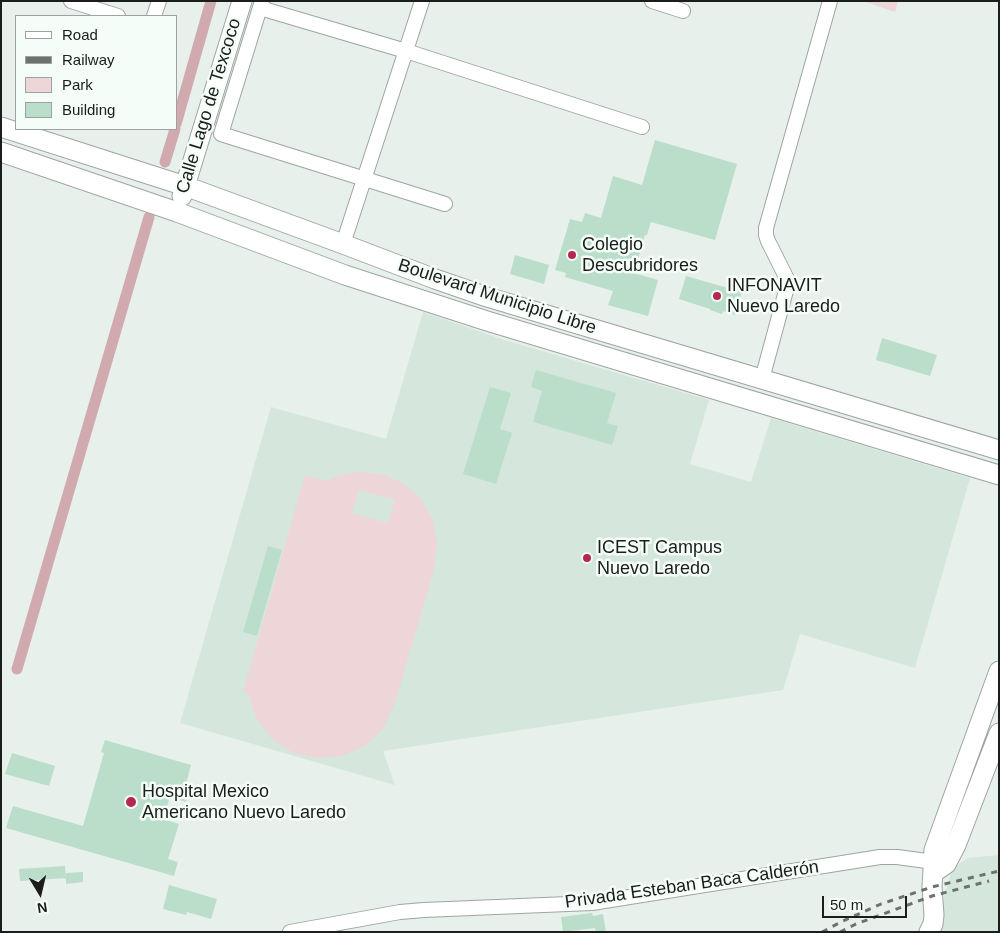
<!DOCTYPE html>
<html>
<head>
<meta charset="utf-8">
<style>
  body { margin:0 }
  #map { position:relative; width:1000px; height:933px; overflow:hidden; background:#e7f0eb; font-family:Arial,sans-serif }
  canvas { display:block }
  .frame { position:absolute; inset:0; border:2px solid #1a1d1b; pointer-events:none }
  .legend { position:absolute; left:15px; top:15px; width:162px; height:115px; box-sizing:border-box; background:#f4fdf8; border:1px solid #9da3a0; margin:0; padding:6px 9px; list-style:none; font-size:15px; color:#1a1d1b }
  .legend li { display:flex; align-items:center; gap:10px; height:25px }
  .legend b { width:25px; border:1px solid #9da3a0 }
  .north { position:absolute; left:15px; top:868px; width:50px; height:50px; -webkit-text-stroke:4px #f4fdf8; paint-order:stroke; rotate:171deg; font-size:14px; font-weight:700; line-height:20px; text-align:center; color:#1a1d1b }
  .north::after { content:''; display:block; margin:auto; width:18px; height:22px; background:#1a1d1b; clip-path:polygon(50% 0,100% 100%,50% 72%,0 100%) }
  .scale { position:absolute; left:822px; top:896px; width:85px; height:22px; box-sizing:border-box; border:2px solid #1a1d1b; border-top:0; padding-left:6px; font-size:15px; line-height:18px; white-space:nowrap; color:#1a1d1b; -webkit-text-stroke:4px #f4fdf8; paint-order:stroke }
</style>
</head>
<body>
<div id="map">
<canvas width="1000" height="933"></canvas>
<div class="frame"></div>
<ul class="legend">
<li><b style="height:6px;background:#fff"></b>Road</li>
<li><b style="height:6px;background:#6d726f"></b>Railway</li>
<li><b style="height:14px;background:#eed5d8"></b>Park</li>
<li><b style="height:14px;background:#bbdecb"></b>Building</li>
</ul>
<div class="north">N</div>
<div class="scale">50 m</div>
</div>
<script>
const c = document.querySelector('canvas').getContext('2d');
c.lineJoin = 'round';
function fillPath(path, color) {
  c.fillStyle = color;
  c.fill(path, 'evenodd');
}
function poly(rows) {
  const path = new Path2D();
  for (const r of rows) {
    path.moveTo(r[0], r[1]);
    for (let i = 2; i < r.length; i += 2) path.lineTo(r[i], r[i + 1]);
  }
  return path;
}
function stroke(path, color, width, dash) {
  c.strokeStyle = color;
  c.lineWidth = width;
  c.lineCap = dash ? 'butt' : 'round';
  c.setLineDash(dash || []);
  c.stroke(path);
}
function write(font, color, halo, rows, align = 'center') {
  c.font = font + ' Arial,sans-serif';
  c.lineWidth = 5;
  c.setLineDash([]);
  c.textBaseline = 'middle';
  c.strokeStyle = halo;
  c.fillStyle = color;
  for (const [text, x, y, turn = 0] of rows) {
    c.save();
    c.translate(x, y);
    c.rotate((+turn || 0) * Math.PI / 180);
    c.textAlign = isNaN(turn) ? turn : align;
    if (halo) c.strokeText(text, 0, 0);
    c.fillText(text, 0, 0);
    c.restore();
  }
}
fillPath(poly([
  [423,312,501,339,709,400,690,464,751,482,771,418,970,478,915,668,800,634,783,690,383,751,395,785,180,723,271,407,386,439],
  [999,855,999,932,933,932,936,927,952,869,968,858]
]), '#d5e6dd');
fillPath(poly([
  [863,1,898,1,895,12],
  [357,472,381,474,403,483,421,499,433,520,437,543,434,569,396,699,384,728,366,745,343,756,317,758,292,752,271,738,256,717,249,694,243,692,305,475,326,481,334,477],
  [359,490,395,500,388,523,352,513]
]), '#eed5d8');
stroke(poly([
  [176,124,211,1],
  [165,162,175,129],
  [17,669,149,217]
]), '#d1aab0', 11);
fillPath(poly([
  [655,140,737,164,715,240,651,222,647,235,645,235,634,273,658,280,648,316,608,305,613,291,565,277,566,273,555,270,570,219,582,222,585,213,601,218,613,176,642,185],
  [515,255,549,265,544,284,510,274],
  [686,276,742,292,735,315,723,311,722,314,710,310,710,309,679,299],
  [882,338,937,355,930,376,876,360],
  [536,370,616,393,607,423,618,426,612,445,533,422,542,391,531,387],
  [490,387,511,393,500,429,512,433,496,484,463,474],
  [268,546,282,550,257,636,243,632],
  [105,740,191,765,186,784,191,785,186,802,170,797,163,819,179,824,168,859,178,862,174,876,6,828,13,806,83,826,104,753,101,752],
  [12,753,55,766,49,786,5,774],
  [65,866,66,878,20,881,19,869],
  [83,872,83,882,66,884,66,873],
  [169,885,217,899,211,919,187,912,186,915,163,909],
  [592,913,593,916,603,914,606,932,596,932,595,928,563,932,561,917]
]), '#bbdecb');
const street = poly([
  [71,1,118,16],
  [262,1,221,134,445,204],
  [652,1,683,11],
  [260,8,406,51,642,127],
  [154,16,159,1],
  [343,244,422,1],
  [762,379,787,287,787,279,768,241,766,235,766,228,830,1],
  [290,932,400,912,424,910,592,903,880,857,897,857,942,863]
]);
const secondary = poly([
  [1,127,185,186,343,244,435,279,487,297,999,450],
  [1,152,177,212,345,275,487,321,999,475],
  [182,196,242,1],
  [933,873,946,864,956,845,999,733],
  [929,932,933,924,934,915,932,887,934,850,999,671]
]);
stroke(street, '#9da6a1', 16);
stroke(secondary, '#9da6a1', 21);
stroke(street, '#fff', 14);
stroke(secondary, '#fff', 19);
stroke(poly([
  [822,932,843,921,881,904,932,887,999,871],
  [840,932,856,924,932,896,989,881]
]), '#6d726f', 3, [6, 6]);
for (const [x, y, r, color] of [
  [572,255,5,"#b62653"],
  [717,296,5,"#b62653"],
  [587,558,5,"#b62653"],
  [131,802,6,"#b62653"]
]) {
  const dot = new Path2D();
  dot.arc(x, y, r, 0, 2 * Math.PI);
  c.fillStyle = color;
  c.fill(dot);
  stroke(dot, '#f4fdf8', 2);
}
write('18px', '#1a1d1b', '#f4fdf8', [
  ["Calle Lago de Texcoco",209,106,-73],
  ["Boulevard Municipio Libre",497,297,18],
  ["Privada Esteban Baca Calderón",692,885,-8]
]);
write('18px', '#1a1d1b', '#f4fdf8', [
  ["Colegio",582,245],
  ["Descubridores",582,266],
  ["INFONAVIT",727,286],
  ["Nuevo Laredo",727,307],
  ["ICEST Campus",597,548],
  ["Nuevo Laredo",597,569],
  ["Hospital Mexico",142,792],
  ["Americano Nuevo Laredo",142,813]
], 'left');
</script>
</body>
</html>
